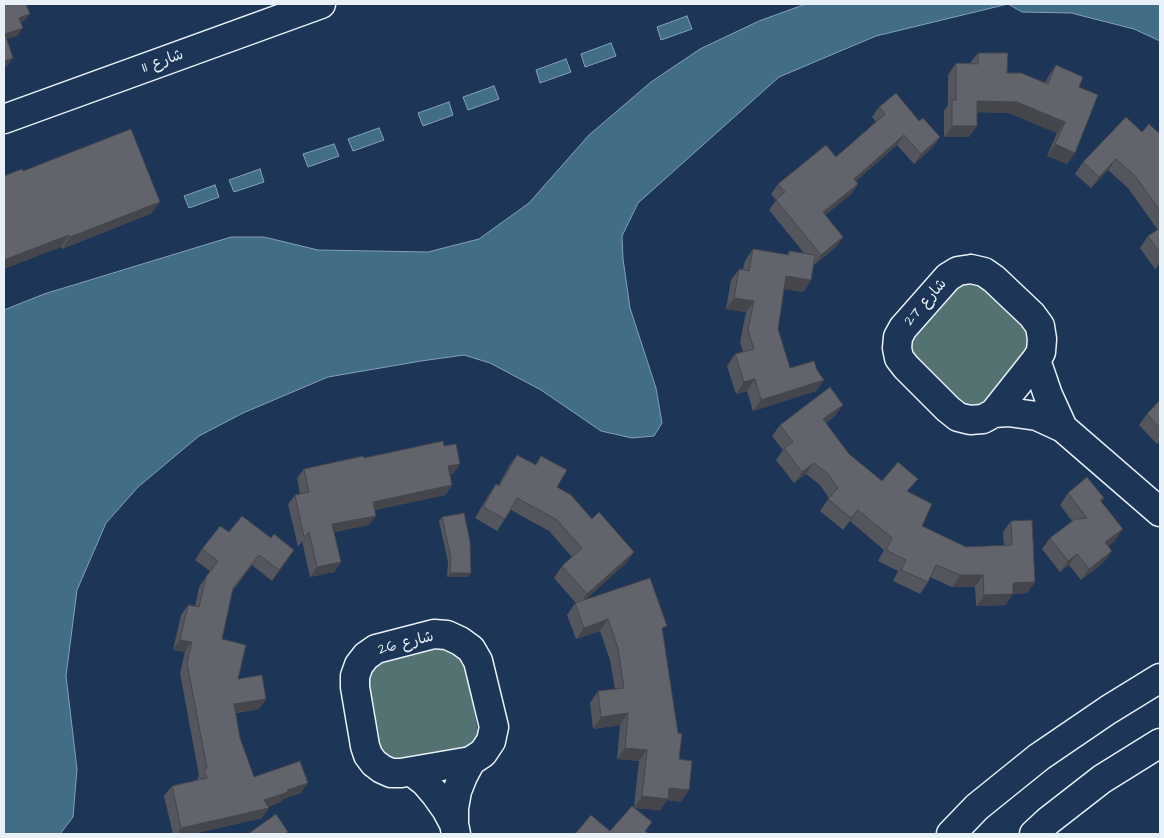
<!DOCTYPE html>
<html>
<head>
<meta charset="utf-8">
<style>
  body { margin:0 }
  #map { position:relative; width:1164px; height:838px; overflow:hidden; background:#1d3557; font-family:"Architects Daughter",sans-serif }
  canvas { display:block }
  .frame { position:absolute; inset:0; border:5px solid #e8f1f8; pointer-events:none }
</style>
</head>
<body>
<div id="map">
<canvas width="1164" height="838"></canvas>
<div class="frame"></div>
</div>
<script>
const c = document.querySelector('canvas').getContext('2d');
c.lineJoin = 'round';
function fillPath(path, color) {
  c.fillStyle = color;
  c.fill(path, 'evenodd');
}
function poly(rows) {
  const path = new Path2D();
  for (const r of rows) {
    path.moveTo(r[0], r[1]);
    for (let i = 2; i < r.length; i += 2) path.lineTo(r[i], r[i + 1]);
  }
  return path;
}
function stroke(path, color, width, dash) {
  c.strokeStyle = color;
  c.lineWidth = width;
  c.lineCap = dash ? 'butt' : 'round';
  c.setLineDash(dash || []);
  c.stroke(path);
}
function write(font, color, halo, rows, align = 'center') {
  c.font = font + ' "Architects Daughter","Playpen Sans Arabic",sans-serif';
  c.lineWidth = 4.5;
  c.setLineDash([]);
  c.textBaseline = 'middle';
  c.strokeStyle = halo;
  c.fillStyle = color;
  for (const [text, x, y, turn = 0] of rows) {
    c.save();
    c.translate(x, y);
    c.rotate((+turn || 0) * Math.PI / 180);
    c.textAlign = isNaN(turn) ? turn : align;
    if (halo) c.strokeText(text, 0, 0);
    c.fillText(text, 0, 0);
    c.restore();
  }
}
fillPath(poly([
  [964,280,982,283,1037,338,982,407,971,408,962,404,908,351,912,333,956,284],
  [443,648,460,655,465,663,478,731,476,740,470,747,461,751,399,762,380,756,364,672,379,661]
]), '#537271');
const water = poly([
  [806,4,1160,4,1160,41,1134,29,1071,13,1022,12,1008,4,876,36,779,77,638,203,622,236,623,259,630,308,656,388,662,423,654,436,632,438,601,431,541,390,490,363,464,355,421,361,328,377,243,413,199,436,138,487,106,523,77,590,66,676,77,769,73,817,60,834,4,834,4,310,44,294,231,237,264,237,318,250,428,252,479,239,529,203,589,135,651,82,700,49,759,21,806,4],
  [687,16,692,29,661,40,657,27,687,16],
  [611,43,616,56,585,67,581,54,611,43],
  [566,59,571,72,540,83,536,70,566,59],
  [494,86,499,99,468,110,463,97,494,86],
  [449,102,453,115,423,126,418,113,449,102],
  [379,128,384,140,353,151,348,139,379,128],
  [334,144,339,156,308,167,303,154,334,144],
  [260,169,264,182,234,192,229,180,260,169],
  [215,185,219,197,189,208,184,196,215,185]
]);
fillPath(water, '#416d86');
stroke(water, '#84a2b4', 1);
const minor = poly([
  [4,119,321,4],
  [971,269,984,272,994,279,1032,315,1040,326,1042,339,1041,352,1036,360,994,413,983,419,970,420,958,417,948,409,906,367,899,358,897,348,898,337,903,328,948,277,958,271,971,269],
  [1036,360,1048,395,1063,428],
  [994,413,1008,412,1037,416,1063,428,1160,512],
  [434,634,447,635,460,641,471,649,478,661,494,727,491,741,483,753,471,761,401,773,391,773,382,769,374,763,368,755,365,746,355,687,355,676,359,665,366,656,376,649,434,634],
  [412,772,425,782,436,795,446,809,454,824,456,834],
  [454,824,454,808,457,791,463,776,471,761],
  [951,834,977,807,1039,757,1108,710,1160,678],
  [1034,834,1048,821,1102,779,1160,743]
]);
stroke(minor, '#e8f1f8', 31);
stroke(minor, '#1d3557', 28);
fillPath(poly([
  [978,53,1007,73,1045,83,1048,77,1056,65,1079,87,1067,164,1047,156,1057,133,1009,113,977,112,969,137,944,137,944,111,948,105,948,75,956,63,970,63],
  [879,107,919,121,940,137,933,147,914,164,897,145,856,181,858,184,851,194,825,215,843,237,836,247,814,265,814,264,811,280,803,292,784,289,778,329,790,368,816,391,753,411,747,391,736,394,727,366,735,354,743,352,740,342,746,312,726,309,731,280,739,269,743,269,745,261,753,249,787,255,789,251,804,253,769,210,776,200,771,194,778,184,836,157,876,122,872,117],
  [1142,132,1160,134,1160,265,1155,269,1140,248,1148,236,1158,230,1128,188,1108,170,1091,188,1075,174,1083,162],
  [23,171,152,213,62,249],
  [1160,400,1160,441,1157,444,1139,425,1147,414],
  [835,416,826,423,849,454,882,481,908,492,922,526,966,547,1004,546,1003,532,1011,521,1035,582,1027,593,1013,594,1005,605,976,606,975,587,952,587,930,577,928,582,920,594,893,581,898,571,878,561,884,550,850,521,843,530,820,511,829,498,820,485,806,474,794,483,776,460,783,450,772,436,780,425],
  [444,446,453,474,450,474,452,485,445,495,375,510,369,525,334,532,341,562,334,572,310,577,302,541,298,547,288,504,295,495,300,494,297,478,304,469,364,458],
  [517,455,535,465,541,456,557,487,592,519,634,552,626,563,585,600,663,632,679,759,681,802,667,800,660,810,634,808,610,831,634,807,639,761,617,759,620,725,593,729,590,703,598,691,615,689,610,660,600,631,576,639,567,615,575,603,576,603,554,578,562,566,572,557,549,531,511,510,497,531,475,518,488,496,496,484,498,486,509,466],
  [1068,493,1104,498,1101,502,1115,541,1108,546,1104,562,1081,580,1069,565,1060,572,1042,549,1050,538,1072,521,1060,505],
  [442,517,471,573,468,577,447,577,448,562,439,521],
  [229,532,271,538,294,550,272,581,252,565,233,590,222,639,238,679,266,699,259,709,236,713,240,738,254,777,301,793,283,799,281,802,268,807,269,808,262,818,192,834,173,834,164,796,172,786,197,780,197,779,199,776,180,673,185,652,173,650,181,615,188,605,195,606,199,587,210,571,195,560,202,549]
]), '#54565d');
fillPath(poly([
  [30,14,24,21,14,25,19,18],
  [23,28,17,36,4,40,5,34],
  [13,58,7,66,4,67,4,61],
  [977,101,1017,102,1065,122,1057,133,1009,113,969,112],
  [952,126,977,126,969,137,944,137],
  [904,135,897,145,847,189,854,179],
  [940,137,933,147,914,164,921,154],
  [1055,144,1075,153,1067,164,1047,156],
  [1116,159,1108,170,1091,188,1099,177],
  [858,184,851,194,816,223,823,212],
  [160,202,152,213,62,249,70,237],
  [69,235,61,247,4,269,4,260],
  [843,237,836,247,814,265,821,255],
  [1160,261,1160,265,1155,269],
  [786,276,811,280,803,292,778,288],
  [734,298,754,301,746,312,726,309],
  [755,379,747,391,736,394,744,382],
  [824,380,816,391,753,411,761,400],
  [843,405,835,416,815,431,823,419],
  [814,463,806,474,794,483,802,472],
  [460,464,453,474,441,476,448,466],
  [452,485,445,495,366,512,373,502],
  [858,510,850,521,843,530,851,518],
  [376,516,369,525,326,534,332,524],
  [1123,529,1115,541,1097,554,1105,542],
  [294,550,287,561,272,581,279,570],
  [1112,551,1104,562,1081,580,1089,569],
  [634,552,626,563,579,605,587,594],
  [1077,554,1069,565,1060,572,1068,561],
  [341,562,334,572,310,577,317,567],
  [450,573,471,573,468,577,447,577],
  [960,575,983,575,975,587,952,587],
  [1035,582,1027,593,1013,594,1005,605,976,606,984,595,1013,583],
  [608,619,600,631,576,639,584,628],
  [180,640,192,642,185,652,173,650],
  [266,699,259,709,227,714,234,704],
  [628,713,620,725,593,729,601,717],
  [625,748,647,750,639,761,617,759],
  [308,783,301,793,283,799,281,802,257,810,264,800,287,790],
  [669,788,689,790,681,802,667,800,660,810,634,808,642,796],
  [269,808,262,818,192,834,177,834,181,828]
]), '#45464c');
const building = poly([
  [4,4,26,4,30,14,19,18,23,28,5,34,13,58,4,61,4,4],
  [978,53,1008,53,1007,73,1021,73,1048,84,1056,65,1083,77,1079,87,1098,95,1075,153,1055,144,1065,122,1017,102,977,101,977,126,952,126,952,100,956,100,956,63,978,64,978,53],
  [896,93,919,121,923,118,940,137,921,154,904,135,854,179,858,184,823,212,843,237,821,255,776,200,785,192,778,184,826,145,836,157,885,114,879,107,896,93],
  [1126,117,1142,132,1149,124,1160,134,1160,211,1136,177,1116,159,1099,177,1083,162,1126,117],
  [131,129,160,202,70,237,69,235,4,260,4,176,22,169,23,171,131,129],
  [1160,228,1160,253,1148,236,1160,228],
  [753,249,789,255,789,251,815,255,811,280,786,276,778,329,790,368,814,361,817,370,824,380,761,400,755,379,744,382,735,354,754,349,748,330,754,301,734,298,739,269,749,271,753,249],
  [830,387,843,405,823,419,849,454,882,481,898,462,918,479,907,491,932,504,922,526,966,547,1012,545,1011,521,1032,520,1035,582,1013,583,1013,594,984,595,983,575,960,575,936,565,928,582,901,570,906,560,886,550,892,538,858,510,851,518,828,499,838,488,828,474,814,463,802,472,784,448,793,442,780,425,830,387],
  [1160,400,1160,428,1147,414,1160,400],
  [443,441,444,446,456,444,460,464,448,466,452,485,373,502,376,516,332,524,341,562,317,567,309,532,304,537,295,495,309,492,304,469,363,456,364,458,443,441],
  [517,455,536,465,541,456,567,470,557,487,571,495,592,519,599,512,634,552,587,594,562,566,582,548,557,520,517,498,505,519,483,507,496,484,499,486,517,455],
  [1087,477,1104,498,1100,500,1123,529,1105,542,1112,551,1089,569,1077,554,1068,561,1050,538,1075,519,1087,518,1068,493,1087,477],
  [464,513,470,541,471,573,450,573,451,558,442,517,464,513],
  [242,516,271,538,274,534,294,550,279,570,259,555,233,588,222,639,246,645,238,679,262,675,266,699,234,704,240,738,254,777,300,761,308,783,287,790,288,792,264,800,269,808,181,828,172,786,207,778,204,769,207,768,187,663,192,642,180,640,188,605,199,607,206,577,218,561,202,549,220,526,229,532,242,516],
  [650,578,667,626,662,628,678,733,682,734,679,759,692,761,689,790,669,788,668,799,642,796,647,750,625,748,628,713,601,717,598,691,624,688,618,648,608,619,584,628,575,603,650,578],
  [632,806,652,822,645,831,649,834,575,834,591,815,610,831,632,806],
  [276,814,288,832,285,834,248,834,276,814]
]);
fillPath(building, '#62646c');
stroke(building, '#45464c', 1);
write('15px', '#e8f1f8', '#1d3557', [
  ["I1 شارع",163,62,-20],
  ["شارع 27",926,303,-49],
  ["شارع 26",406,644,-14]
]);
</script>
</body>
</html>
